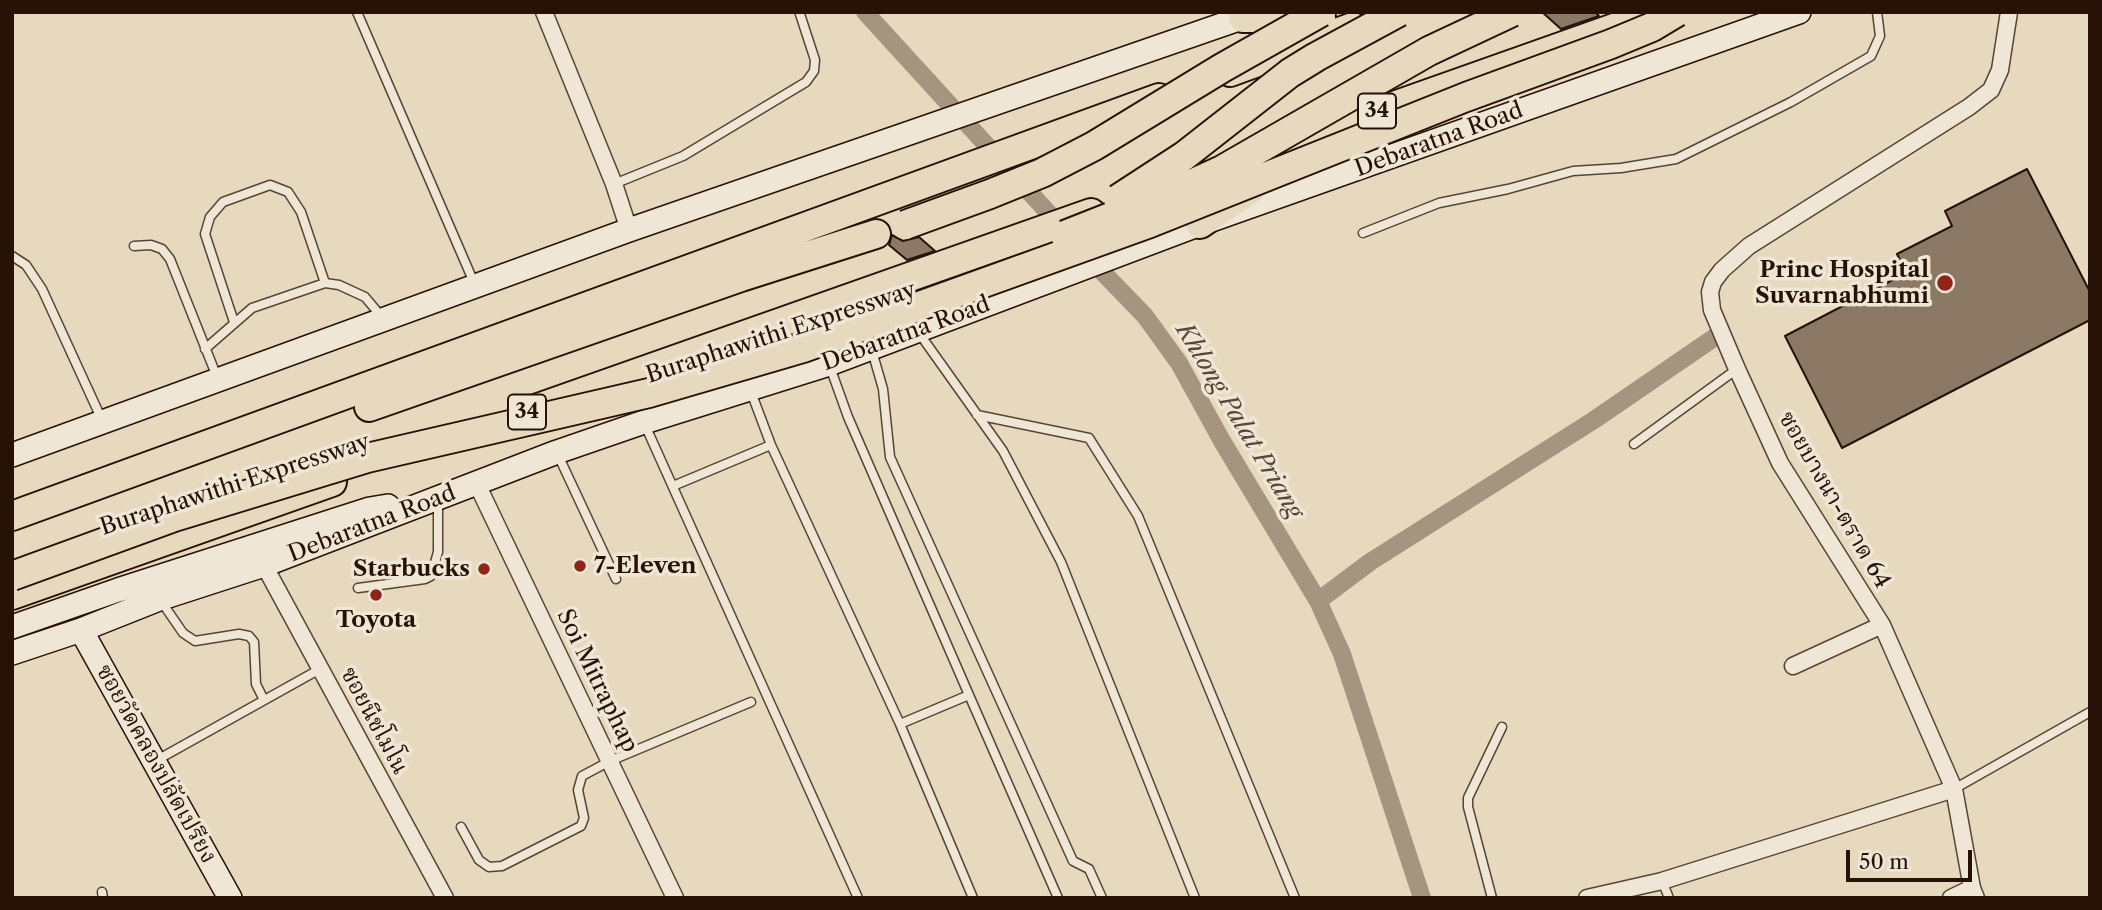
<!DOCTYPE html>
<html>
<head>
<meta charset="utf-8">
<style>
  body { margin:0 }
  #map { position:relative; width:2102px; height:910px; overflow:hidden; background:#e6d9be; font-family:"Libre Caslon Text",serif }
  canvas { display:block }
  .frame { position:absolute; inset:0; border:14px solid #281207; pointer-events:none }
  .scale { position:absolute; left:1846px; top:850px; width:126px; height:32px; box-sizing:border-box; border:4px solid #281207; border-top:0; padding-left:9px; font-size:21px; line-height:24px; white-space:nowrap; color:#281207; -webkit-text-stroke:5px #efe6d5; paint-order:stroke }
</style>
</head>
<body>
<div id="map">
<canvas width="2102" height="910"></canvas>
<div class="frame"></div>
<div class="scale">50 m</div>
</div>
<script>
const c = document.querySelector('canvas').getContext('2d');
c.lineJoin = 'round';
function poly(rows) {
  const path = new Path2D();
  for (const r of rows) {
    path.moveTo(r[0], r[1]);
    for (let i = 2; i < r.length; i += 2) path.lineTo(r[i], r[i + 1]);
  }
  return path;
}
function stroke(path, color, width, dash) {
  c.strokeStyle = color;
  c.lineWidth = width;
  c.lineCap = dash ? 'butt' : 'round';
  c.setLineDash(dash || []);
  c.stroke(path);
}
function fillPath(path, color) {
  c.fillStyle = color;
  c.fill(path, 'evenodd');
}
function write(font, color, halo, rows, align = 'center') {
  c.font = font + ' "Libre Caslon Text","Noto Serif Thai",serif';
  c.lineWidth = 7;
  c.setLineDash([]);
  c.textBaseline = 'middle';
  c.strokeStyle = halo;
  c.fillStyle = color;
  for (const [text, x, y, turn = 0] of rows) {
    c.save();
    c.translate(x, y);
    c.rotate((+turn || 0) * Math.PI / 180);
    c.textAlign = isNaN(turn) ? turn : align;
    if (halo) c.strokeText(text, 0, 0);
    c.fillText(text, 0, 0);
    c.restore();
  }
}
stroke(poly([
  [865,12,1064,230],
  [1087,256,1145,316,1179,363,1222,441,1318,601,1342,654,1422,898],
  [1318,601,1370,562,1594,420,1718,335]
]), '#a59580', 18);
const building = poly([
  [1542,12,1595,12,1599,16,1561,29,1542,12],
  [2027,169,2090,292,2090,320,1842,448,1785,336,1906,273,1897,254,1952,226,1945,211,2027,169],
  [892,235,903,241,919,237,935,251,907,260,889,245,892,235]
]);
fillPath(building, '#8b7966');
stroke(building, '#281207', 2);
const lane = poly([
  [357,12,475,285],
  [614,184,683,156,806,82,814,71,815,60,800,14],
  [1363,233,1439,203,1508,189,1573,171,1621,168,1676,159,1791,102,1871,56,1880,36,1877,12],
  [134,246,151,245,162,249,170,259,217,377],
  [12,256,26,265,42,289,102,420],
  [234,322,205,234,210,217,223,202,270,185,288,192,301,212,325,283],
  [919,333,1003,451,1061,562,1195,898],
  [205,349,252,308,325,283,339,285,365,297,381,316],
  [872,351,883,389,890,457,1073,861,1089,869,1102,898],
  [830,367,848,417,969,695,900,724,973,898],
  [751,392,771,445,900,724],
  [977,415,1089,438,1138,516,1295,898],
  [645,425,858,898],
  [1634,444,1737,369],
  [558,455,616,579],
  [673,486,771,445],
  [358,588,425,579,431,576,438,552,438,500],
  [161,601,183,633,195,641,239,634,249,636,254,642,256,684,264,700],
  [969,695,1058,898],
  [157,760,320,669],
  [1954,789,2090,712],
  [461,827,479,860,489,867,502,866,581,826,584,818,578,790,582,776,610,761,751,702],
  [1662,881,1669,898],
  [102,892,103,898],
  [1492,898,1468,807,1468,798,1502,727]
]);
const street = poly([
  [544,12,614,184,629,230],
  [477,484,675,898],
  [264,565,445,898],
  [1793,666,1882,625],
  [1587,898,1662,881,1954,789],
  [1951,898,1972,888],
  [1976,898,1972,888,1954,789,1882,625,1780,463,1737,369,1712,310,1710,292,1713,282,1722,270,1749,246,1969,107,1991,90,2000,70,2009,12]
]);
const secondary = poly([
  [12,455,629,230,1259,12],
  [12,627,118,590,370,509,388,506],
  [81,630,230,898],
  [12,653,81,630,159,599,264,565,557,452,644,422,829,364,1200,224,1799,12]
]);
const highway = poly([
  [1243,18,1321,18],
  [1230,72,1353,27],
  [1278,147,1648,16],
  [1200,224,1251,189],
  [369,407,741,277,876,234],
  [538,408,1091,213],
  [12,516,1159,98],
  [12,595,332,482]
]);
stroke(lane, '#584435', 11);
stroke(street, '#584435', 19);
stroke(secondary, '#281207', 26);
stroke(highway, '#281207', 32);
stroke(lane, '#efe6d5', 8);
stroke(street, '#efe6d5', 16);
stroke(secondary, '#efe6d5', 23);
stroke(highway, '#e6d9be', 28);
const highwayBridge = poly([
  [1118,199,1184,156,1290,73,1316,57,1399,12],
  [905,225,990,194,1042,173,1094,146,1222,68,1321,12],
  [1065,235,1174,192,1222,170,1429,51,1512,12],
  [12,576,174,517,367,458,649,393,803,348,1150,223,1466,97,1611,44,1652,27,1677,12]
]);
stroke(highwayBridge, '#281207', 32, []);
stroke(highwayBridge, '#e6d9be', 28);
for (const [x, y, r, color] of [
  [1945,283,9,"#8f2418"],
  [580,566,7,"#8f2418"],
  [484,569,7,"#8f2418"],
  [376,595,7,"#8f2418"]
]) {
  const dot = new Path2D();
  dot.arc(x, y, r, 0, 2 * Math.PI);
  c.fillStyle = color;
  c.fill(dot);
  stroke(dot, '#efe6d5', 2.5);
}
for (const [x, y, w] of [
  [1377,111,38],
  [527,412,38]
]) {
  const box = new Path2D();
  box.roundRect(x - w / 2, y - 17.5, w, 35, 5);
  c.fillStyle = '#efe6d5';
  c.fill(box);
  stroke(box, '#281207', 2);
}
write('bold 21px', '#281207', null, [
  ["34",1377,111],
  ["34",527,412]
]);
write('23px', '#281207', '#efe6d5', [
  ["Debaratna Road",1439,140,-20],
  ["Buraphawithi Expressway",781,333,-18],
  ["Debaratna Road",906,334,-20],
  ["Buraphawithi Expressway",235,485,-18],
  ["ซอยบางนา-ตราด 64",1834,500,60],
  ["Debaratna Road",372,524,-21],
  ["Soi Mitraphap",597,681,64],
  ["ซอยนีชโมโน",374,721,62],
  ["ซอยวัดคลองปลัดเปรียง",156,764,61]
]);
write('bold 23px', '#281207', '#efe6d5', [
  ["Princ Hospital",1929,270],
  ["Suvarnabhumi",1929,296],
  ["7-Eleven",594,566,"left"],
  ["Starbucks",470,569],
  ["Toyota",376,620,"center"]
], 'right');
write('italic 24px', '#5a4637', '#efe6d5', [
  ["Khlong Palat Priang",1239,421,59]
]);
</script>
</body>
</html>
